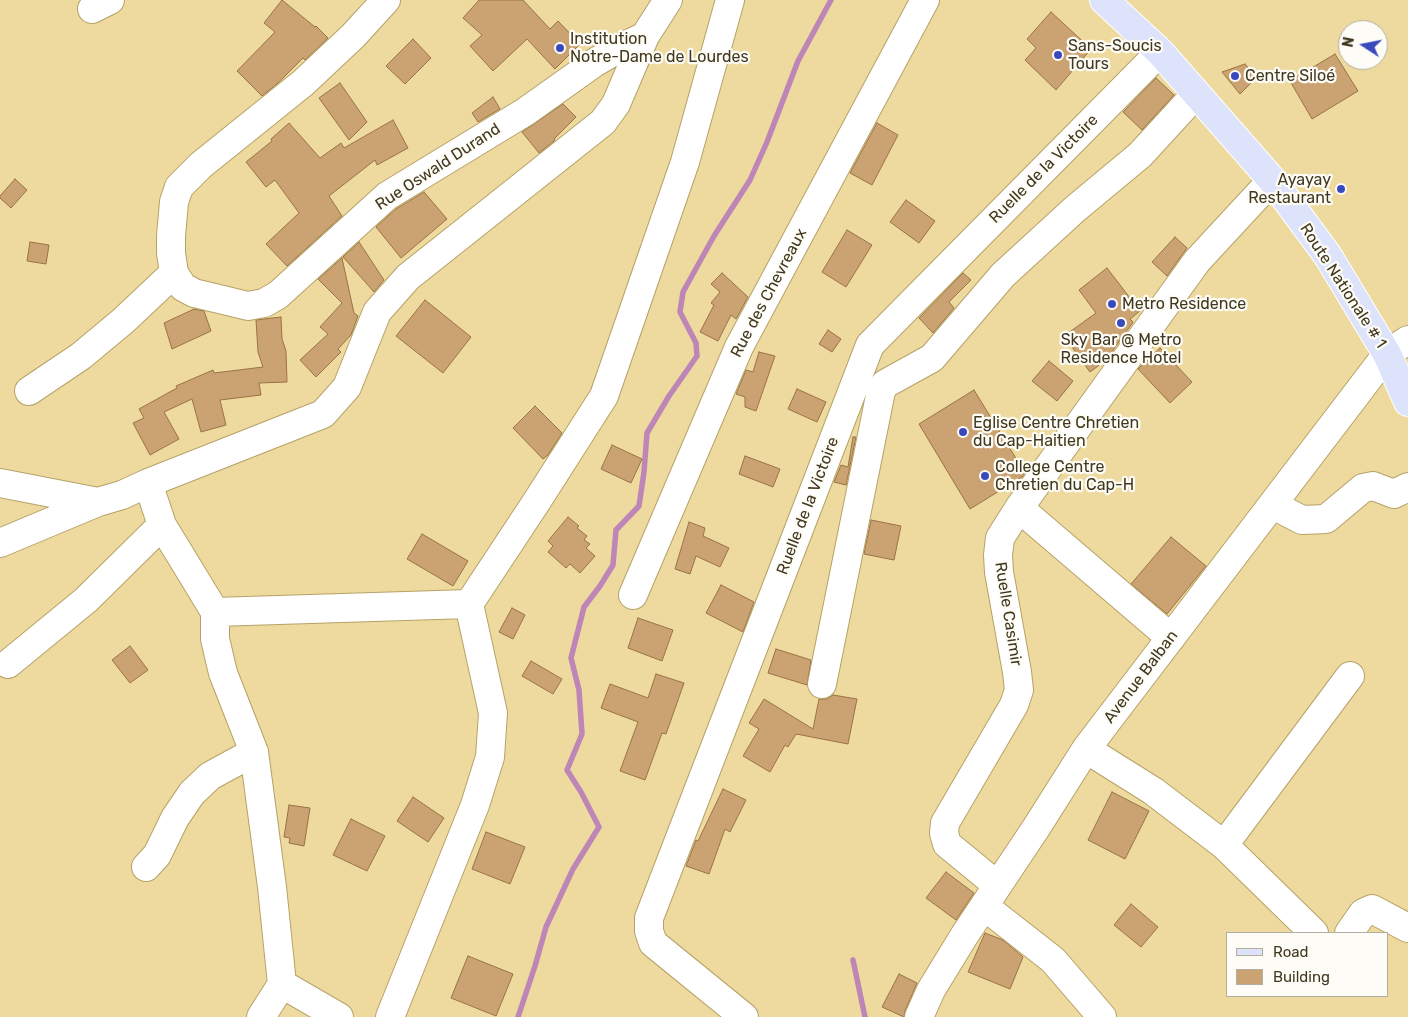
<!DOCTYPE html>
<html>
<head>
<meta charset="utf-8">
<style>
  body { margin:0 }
  #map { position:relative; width:1408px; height:1017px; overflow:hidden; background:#eeda9e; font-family:Rubik,sans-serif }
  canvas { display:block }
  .legend { position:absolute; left:1226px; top:932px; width:162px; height:65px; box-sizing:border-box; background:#fefcf6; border:1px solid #b2aea0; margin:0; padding:6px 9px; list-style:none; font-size:15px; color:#40381f }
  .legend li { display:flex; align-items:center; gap:10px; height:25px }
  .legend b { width:25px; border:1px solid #b2aea0 }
  .north { position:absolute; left:1338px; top:20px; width:50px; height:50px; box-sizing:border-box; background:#fefcf6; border:1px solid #b2aea0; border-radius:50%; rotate:281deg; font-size:14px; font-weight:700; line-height:20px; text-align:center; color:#40381f }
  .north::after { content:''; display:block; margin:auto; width:18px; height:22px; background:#394abd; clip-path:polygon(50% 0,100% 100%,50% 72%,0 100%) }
</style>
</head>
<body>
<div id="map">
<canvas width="1408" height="1017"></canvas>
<ul class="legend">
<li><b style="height:6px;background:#dce3fa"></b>Road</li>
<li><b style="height:14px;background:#cba272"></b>Building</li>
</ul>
<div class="north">N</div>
</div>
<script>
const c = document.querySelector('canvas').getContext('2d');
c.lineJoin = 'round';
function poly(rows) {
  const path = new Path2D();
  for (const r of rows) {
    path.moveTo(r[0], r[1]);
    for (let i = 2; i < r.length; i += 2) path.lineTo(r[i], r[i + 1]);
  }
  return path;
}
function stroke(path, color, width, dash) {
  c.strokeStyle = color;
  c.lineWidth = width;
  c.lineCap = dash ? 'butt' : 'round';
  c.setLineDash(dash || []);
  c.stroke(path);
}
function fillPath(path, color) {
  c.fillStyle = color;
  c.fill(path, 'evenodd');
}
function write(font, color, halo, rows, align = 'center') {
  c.font = font + ' Rubik,sans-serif';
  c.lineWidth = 4.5;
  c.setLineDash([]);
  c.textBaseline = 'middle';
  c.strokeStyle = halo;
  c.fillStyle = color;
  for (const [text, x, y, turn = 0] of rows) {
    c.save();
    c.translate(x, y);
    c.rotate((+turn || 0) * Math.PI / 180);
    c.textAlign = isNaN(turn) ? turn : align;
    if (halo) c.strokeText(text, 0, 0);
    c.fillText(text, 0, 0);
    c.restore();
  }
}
stroke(poly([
  [853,960,865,1017],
  [518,1017,535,966,546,927,573,869,599,827,581,792,567,770,582,734,579,690,571,658,584,607,600,586,613,565,616,530,639,506,644,472,647,433,669,396,697,356,696,343,680,312,683,292,714,236,750,180,767,142,798,61,831,0]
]), '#be85b7', 5.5);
const building = poly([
  [282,0,315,27,316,26,328,38,305,60,303,58,278,83,262,96,237,71,275,32,264,23,282,0],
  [479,0,523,0,550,29,558,21,580,44,555,69,527,39,493,71,470,46,482,35,463,18,479,0],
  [1051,12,1091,49,1056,90,1025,60,1036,48,1027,39,1051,12],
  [413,39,431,58,405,84,386,66,413,39],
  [1335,54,1358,91,1312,119,1290,81,1335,54],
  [1245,64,1257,77,1240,94,1222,72,1245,64],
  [1156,78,1174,95,1142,130,1123,112,1156,78],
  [340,83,367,122,349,140,319,98,340,83],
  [493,97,500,109,478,122,472,113,493,97],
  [563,104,576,117,555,138,554,141,539,153,522,132,563,104],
  [393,120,408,148,377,165,375,160,329,196,342,216,287,266,266,244,299,213,275,180,266,187,246,162,272,141,271,139,289,123,320,158,341,143,344,148,393,120],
  [877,123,898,135,872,185,850,173,877,123],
  [15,179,27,190,11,208,0,198,0,196,15,179],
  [424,192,447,219,401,258,376,227,396,209,424,192],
  [906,200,935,221,919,243,890,222,906,200],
  [847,230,872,245,846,287,822,272,847,230],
  [1175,237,1187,248,1167,276,1152,262,1175,237],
  [30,242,49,245,46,264,27,261,30,242],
  [359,242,384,280,374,292,343,257,359,242],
  [342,258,354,313,358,316,351,335,338,349,341,352,316,377,300,360,328,334,320,327,342,303,318,279,342,258],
  [1107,268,1140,311,1130,319,1133,322,1106,360,1090,372,1064,336,1096,313,1079,290,1107,268],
  [722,273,748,297,736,319,731,315,718,341,700,332,714,305,711,303,720,292,711,284,722,273],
  [963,273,971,280,949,302,954,308,933,333,919,318,963,273],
  [425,300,471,337,443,373,396,336,425,300],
  [194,309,204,311,211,331,172,349,164,323,194,309],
  [281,317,282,339,286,351,287,382,259,383,261,395,220,400,226,425,201,432,192,399,164,412,179,439,150,455,133,423,144,418,139,409,177,388,176,386,213,370,214,373,263,367,258,352,256,320,281,317],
  [828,330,841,339,832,352,819,344,828,330],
  [1160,348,1192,382,1170,403,1138,369,1160,348],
  [759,352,775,356,756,411,745,407,745,397,736,394,746,370,753,372,759,352],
  [1049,361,1073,381,1057,401,1032,381,1049,361],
  [797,389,826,402,817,422,788,409,797,389],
  [974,390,1025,473,1022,477,970,509,919,424,974,390],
  [535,406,562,433,548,455,543,459,513,428,535,406],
  [853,437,856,437,846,485,834,482,841,465,848,467,853,437],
  [612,445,642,459,631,483,601,469,612,445],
  [745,456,780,469,773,487,739,474,745,456],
  [568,517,579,526,577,528,587,536,584,540,590,544,586,548,595,556,580,573,570,564,566,568,548,552,553,546,548,541,568,517],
  [871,520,901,526,894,560,864,554,871,520],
  [689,522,705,528,703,536,729,548,720,567,696,556,690,574,675,569,689,522],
  [422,534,468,561,453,586,407,559,422,534],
  [1171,537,1206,566,1167,614,1131,584,1171,537],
  [721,585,754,602,743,632,706,613,721,585],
  [512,608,525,615,513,639,499,632,512,608],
  [638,618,673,630,662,661,628,648,638,618],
  [130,646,148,670,130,683,112,660,130,646],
  [776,649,811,660,807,685,768,673,776,649],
  [531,661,562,679,553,694,522,676,531,661],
  [656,674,684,683,666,734,662,733,645,780,620,771,638,722,601,708,610,684,648,698,656,674],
  [833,695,857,699,848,744,796,734,788,747,785,745,770,772,743,756,759,729,749,723,764,699,813,729,819,699,827,699,833,695],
  [723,789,746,800,730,832,725,829,709,874,686,866,696,840,698,841,723,789],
  [1112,792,1149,811,1125,859,1088,840,1112,792],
  [413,797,444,818,428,842,397,821,413,797],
  [289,805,310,808,304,846,289,843,290,838,284,837,289,805],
  [351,819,385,836,367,871,333,855,351,819],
  [486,832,525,847,510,884,472,869,486,832],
  [946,872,974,893,956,920,926,898,946,872],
  [1131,904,1158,927,1141,947,1114,925,1131,904],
  [985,933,1003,940,1023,957,1010,989,968,972,985,933],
  [468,956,513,974,496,1016,451,998,468,956],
  [899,974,917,983,905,1011,904,1017,882,1007,899,974]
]);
fillPath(building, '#cba272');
stroke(building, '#997344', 1);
const minor = poly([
  [386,0,353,36,303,83,201,165,179,187,174,202,171,236,171,253,174,273,183,287,194,293,248,306,264,303,278,295,387,196,525,112,594,63,618,49,645,36],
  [92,9,110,0],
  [29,391,81,356,123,321,174,273],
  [0,483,98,502],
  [1273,505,1302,520,1326,519,1363,488,1373,486,1394,494,1408,487],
  [1019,508,1171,638],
  [162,525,215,612,215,639,223,673,254,752,272,887,282,984,261,1017],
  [0,543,98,502,122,495,148,483,323,414,347,387,377,312,408,277,603,122,616,104,645,36,668,0],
  [633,595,739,347,925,0],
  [215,612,469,604],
  [8,664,86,600,162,525,148,483],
  [822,684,881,391,885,384,932,358,1003,275,1075,209,1140,155,1196,94],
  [1086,749,1153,791,1224,845,1314,933],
  [1224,845,1350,676],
  [146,867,157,855,175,818,192,793,210,776,254,752],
  [997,885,947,844,944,833,945,823,1014,705,1019,690,1017,672,999,572,998,555,1000,538,1019,508,1197,261,1272,180],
  [984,906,1053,960,1102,1017],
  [1349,933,1363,913,1372,909,1408,928],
  [282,984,339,1017],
  [390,1017,475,805,490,757,493,713,469,604,537,501,604,396,685,162,730,0],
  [744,1017,653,943,649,931,649,918,870,345,1160,52],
  [919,1017,931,990,964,936,1036,828,1086,749,1387,354,1408,340]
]);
const major = poly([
  [1104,0,1160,52,1272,180,1328,256,1387,354,1408,402]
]);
stroke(minor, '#b6a268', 30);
stroke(major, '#fff', 30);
stroke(minor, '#fff', 28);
stroke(major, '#dce3fa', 28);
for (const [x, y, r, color] of [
  [560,48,5,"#394abd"],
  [1058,55,5,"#394abd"],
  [1235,76,5,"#394abd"],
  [1341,189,5,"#394abd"],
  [1112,304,5,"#394abd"],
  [1121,323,5,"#394abd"],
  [963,432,5,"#394abd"],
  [985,476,5,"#394abd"]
]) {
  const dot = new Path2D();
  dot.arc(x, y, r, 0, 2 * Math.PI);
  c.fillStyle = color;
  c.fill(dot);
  stroke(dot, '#fefcf6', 2);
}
write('16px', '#40381f', '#fefcf6', [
  ["Institution",570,39],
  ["Notre-Dame de Lourdes",570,57],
  ["Sans-Soucis",1068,46],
  ["Tours",1068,64],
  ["Centre Siloé",1245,76],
  ["Ayayay",1331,180,"right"],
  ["Restaurant",1331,198,"right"],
  ["Metro Residence",1122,304],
  ["Sky Bar @ Metro",1121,340,"center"],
  ["Residence Hotel",1121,358,"center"],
  ["Eglise Centre Chretien",973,423],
  ["du Cap-Haitien",973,441],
  ["College Centre",995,467],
  ["Chretien du Cap-H",995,485]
], 'left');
write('16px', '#40381f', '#fefcf6', [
  ["Rue Oswald Durand",438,167,-33],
  ["Ruelle de la Victoire",1044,169,-45],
  ["Route Nationale # 1",1343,286,57],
  ["Rue des Chevreaux",769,293,-62],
  ["Ruelle de la Victoire",808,506,-69],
  ["Ruelle Casimir",1008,614,81],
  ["Avenue Balban",1141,677,-53]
]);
</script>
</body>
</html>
